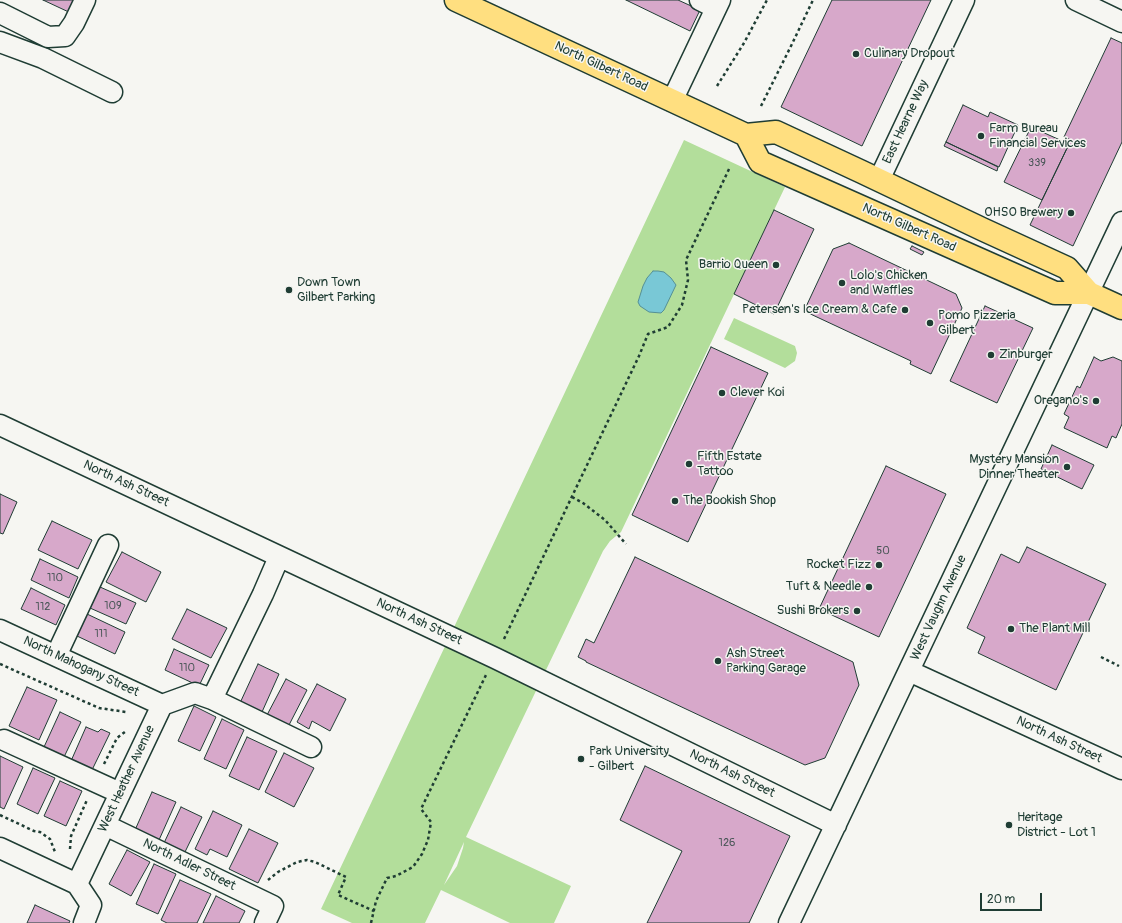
<!DOCTYPE html>
<html>
<head>
<meta charset="utf-8">
<style>
  body { margin:0 }
  #map { position:relative; width:1122px; height:923px; overflow:hidden; background:#f6f6f2; font-family:Pangolin,sans-serif }
  canvas { display:block }
  .scale { position:absolute; left:980px; top:893px; width:62px; height:18px; box-sizing:border-box; border:2px solid #1f3d34; border-top:0; padding-left:5px; font-size:12px; line-height:14px; white-space:nowrap; color:#1f3d34; -webkit-text-stroke:3px #f6f6f2; paint-order:stroke }
</style>
</head>
<body>
<div id="map">
<canvas width="1122" height="923"></canvas>
<div class="scale">20 m</div>
</div>
<script>
const c = document.querySelector('canvas').getContext('2d');
c.lineJoin = 'round';
function fillPath(path, color) {
  c.fillStyle = color;
  c.fill(path, 'evenodd');
}
function poly(rows) {
  const path = new Path2D();
  for (const r of rows) {
    path.moveTo(r[0], r[1]);
    for (let i = 2; i < r.length; i += 2) path.lineTo(r[i], r[i + 1]);
  }
  return path;
}
function stroke(path, color, width, dash) {
  c.strokeStyle = color;
  c.lineWidth = width;
  c.lineCap = dash ? 'butt' : 'round';
  c.setLineDash(dash || []);
  c.stroke(path);
}
function write(font, color, halo, rows, align = 'center') {
  c.font = font + ' Pangolin,sans-serif';
  c.lineWidth = 3;
  c.setLineDash([]);
  c.textBaseline = 'middle';
  c.strokeStyle = halo;
  c.fillStyle = color;
  for (const [text, x, y, turn = 0] of rows) {
    c.save();
    c.translate(x, y);
    c.rotate((+turn || 0) * Math.PI / 180);
    c.textAlign = isNaN(turn) ? turn : align;
    if (halo) c.strokeText(text, 0, 0);
    c.fillText(text, 0, 0);
    c.restore();
  }
}
fillPath(poly([
  [684,140,785,187,621,532,610,541,603,551,466,837,571,886,554,923,510,923,441,890,425,923,352,923,321,909],
  [464,842,463,848,457,866,444,885],
  [734,318,795,346,797,353,795,361,785,368,724,339]
]), '#b3de9b');
const water = poly([
  [653,271,658,271,664,272,671,278,676,285,664,310,661,313,649,312,640,306,638,302,643,286,647,278,653,271]
]);
fillPath(water, '#79c8d6');
stroke(water, '#559095', 1);
const building = poly([
  [43,0,80,0,73,14,43,0],
  [626,0,678,0,700,10,690,31,626,0],
  [832,0,931,0,862,146,781,107,832,0],
  [1111,38,1122,43,1122,142,1073,246,1030,225,1071,140,1064,137,1111,38],
  [963,105,988,117,990,112,1018,125,999,167,946,142,963,105],
  [1031,127,1069,144,1042,200,1004,182,1031,127],
  [946,142,998,167,997,171,944,146,946,142],
  [774,210,814,229,774,314,734,294,774,210],
  [849,243,956,294,962,308,931,374,910,364,911,361,804,311,833,249,849,243],
  [912,246,924,252,922,255,910,249,912,246],
  [985,306,1033,328,997,403,950,381,985,306],
  [711,347,768,373,688,542,632,515,711,347],
  [1094,357,1101,361,1113,357,1122,361,1122,424,1116,438,1112,436,1107,448,1064,428,1069,417,1064,414,1077,386,1080,388,1094,357],
  [1052,445,1094,465,1082,489,1041,469,1052,445],
  [886,466,946,494,879,637,819,609,886,466],
  [0,494,17,502,3,534,0,533,0,494],
  [52,521,92,540,78,569,38,550,52,521],
  [1027,547,1106,584,1056,690,978,653,985,637,967,628,1001,554,1019,563,1027,547],
  [122,552,161,572,146,602,106,582,122,552],
  [635,557,853,662,859,685,825,758,805,765,586,662,586,661,578,657,586,639,594,643,635,557],
  [40,559,78,577,69,598,31,580,40,559],
  [100,587,136,603,126,624,90,608,100,587],
  [31,588,65,605,56,625,21,609,31,588],
  [187,609,227,628,211,658,172,639,187,609],
  [87,614,125,632,115,654,77,636,87,614],
  [174,649,209,665,199,686,165,670,174,649],
  [258,664,279,674,262,712,240,703,258,664],
  [286,679,307,690,289,725,267,715,286,679],
  [317,684,346,699,330,731,312,721,309,729,297,722,317,684],
  [27,687,57,700,39,740,9,726,27,687],
  [194,706,216,717,200,751,178,741,194,706],
  [60,712,81,722,64,757,44,747,60,712],
  [222,719,244,730,226,769,204,759,222,719],
  [86,727,98,732,101,729,110,733,92,770,71,761,86,727],
  [247,737,277,751,259,790,229,776,247,737],
  [284,753,314,768,294,807,265,792,284,753],
  [0,756,23,767,4,809,0,807,0,756],
  [645,766,790,836,749,923,647,923,682,851,620,820,645,766],
  [33,768,55,778,38,814,17,804,33,768],
  [60,781,82,791,66,826,44,816,60,781],
  [152,792,176,802,159,840,135,830,152,792],
  [181,807,202,817,185,852,164,843,181,807],
  [213,811,242,825,227,857,210,849,207,855,195,849,213,811],
  [249,829,278,843,258,883,229,869,249,829],
  [127,850,150,862,131,896,109,884,127,850],
  [154,864,176,874,158,914,136,904,154,864],
  [180,880,211,894,197,923,167,923,161,920,180,880],
  [216,896,245,911,239,923,203,923,216,896],
  [35,905,70,921,69,923,27,923,35,905]
]);
fillPath(building, '#d7a8ca');
stroke(building, '#1f3d34', 1);
const minor = poly([
  [700,0,716,8],
  [1076,0,1122,22],
  [0,13,48,37,65,36,74,23,85,0],
  [0,42,43,58,112,92],
  [672,101,720,0],
  [879,180,964,0],
  [0,425,495,658,836,825],
  [0,630,162,705],
  [56,656,108,545],
  [909,671,1122,769],
  [212,699,263,594,279,557],
  [4,740,120,793],
  [105,825,273,906,265,923],
  [0,848,77,884],
  [77,884,162,705,195,693,212,699,311,747],
  [77,884,91,905,84,923],
  [789,923,1122,222]
]);
const major = poly([
  [456,0,746,135,776,132,862,172,984,230,1067,268,1089,293,1122,308],
  [746,135,760,162,1055,293,1089,293]
]);
stroke(minor, '#1f3d34', 23);
stroke(major, '#1f3d34', 25);
stroke(poly([
  [717,86,744,43,767,0],
  [761,106,792,44,813,0],
  [572,497,583,503,605,520,626,544],
  [504,639,639,356,648,334,668,327,682,305,688,280,686,260,730,167],
  [1101,657,1119,666],
  [0,664,99,708,126,712],
  [104,764,117,738,126,731],
  [0,815,34,831,40,832,50,839,55,852],
  [70,849,71,836,87,800],
  [268,880,278,872,297,862,307,860,315,862,346,877,338,895,374,911],
  [371,923,376,901,387,878,396,876,413,867,422,854,428,840,431,822,421,809,486,675]
]), '#1f3d34', 2.5, [3, 3]);
stroke(minor, '#f6f6f2', 20);
stroke(major, '#ffdf80', 22);
for (const [x, y, r, color] of [
  [856,54,4,"#1f3d34"],
  [981,136,4,"#1f3d34"],
  [1071,213,4,"#1f3d34"],
  [776,265,4,"#1f3d34"],
  [842,283,4,"#1f3d34"],
  [289,290,4,"#1f3d34"],
  [905,310,4,"#1f3d34"],
  [930,323,4,"#1f3d34"],
  [991,355,4,"#1f3d34"],
  [722,393,4,"#1f3d34"],
  [1096,401,4,"#1f3d34"],
  [689,464,4,"#1f3d34"],
  [1067,467,4,"#1f3d34"],
  [675,501,4,"#1f3d34"],
  [879,565,4,"#1f3d34"],
  [869,587,4,"#1f3d34"],
  [857,611,4,"#1f3d34"],
  [1011,629,4,"#1f3d34"],
  [718,661,4,"#1f3d34"],
  [581,759,4,"#1f3d34"],
  [1009,825,4,"#1f3d34"]
]) {
  const dot = new Path2D();
  dot.arc(x, y, r, 0, 2 * Math.PI);
  c.fillStyle = color;
  c.fill(dot);
  stroke(dot, '#f6f6f2', 1.5);
}
write('11px', '#4d585a', null, [
  ["339",1037,163],
  ["50",883,551],
  ["110",55,578],
  ["109",113,606],
  ["112",43,607],
  ["111",101,634],
  ["110",187,668],
  ["126",727,843]
]);
write('13px', '#1f3d34', '#f6f6f2', [
  ["Culinary Dropout",864,54],
  ["Farm Bureau",989,129],
  ["Financial Services",989,144],
  ["OHSO Brewery",1063,213,"right"],
  ["Barrio Queen",768,265,"right"],
  ["Lolo's Chicken",850,276],
  ["and Waffles",850,291],
  ["Down Town",297,283],
  ["Gilbert Parking",297,298],
  ["Petersen's Ice Cream & Cafe",897,310,"right"],
  ["Pomo Pizzeria",938,316],
  ["Gilbert",938,331],
  ["Zinburger",999,355],
  ["Clever Koi",730,393],
  ["Oregano's",1088,401,"right"],
  ["Fifth Estate",697,457],
  ["Tattoo",697,472],
  ["Mystery Mansion",1059,460,"right"],
  ["Dinner Theater",1059,475,"right"],
  ["The Bookish Shop",683,501],
  ["Rocket Fizz",871,565,"right"],
  ["Tuft & Needle",861,587,"right"],
  ["Sushi Brokers",849,611,"right"],
  ["The Plant Mill",1019,629],
  ["Ash Street",726,654],
  ["Parking Garage",726,669],
  ["Park University",589,752],
  ["- Gilbert",589,767],
  ["Heritage",1017,818],
  ["District - Lot 1",1017,833]
], 'left');
write('13px', '#1f3d34', '#f6f6f2', [
  ["North Gilbert Road",601,67,25],
  ["East Hearne Way",906,122,-65],
  ["North Gilbert Road",909,228,24],
  ["North Ash Street",126,484,25],
  ["West Vaughn Avenue",939,608,-65],
  ["North Ash Street",419,622,25],
  ["North Mahogany Street",81,667,25],
  ["North Ash Street",1059,740,25],
  ["North Ash Street",732,774,26],
  ["West Heather Avenue",127,779,-65],
  ["North Adler Street",189,865,26]
]);
</script>
</body>
</html>
